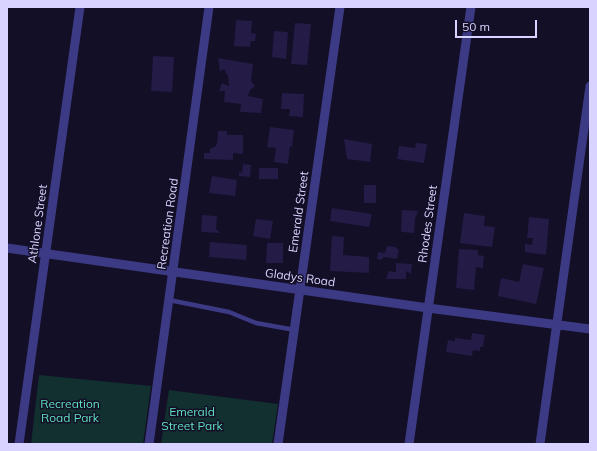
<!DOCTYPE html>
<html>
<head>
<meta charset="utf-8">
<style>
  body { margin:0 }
  #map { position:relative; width:597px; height:451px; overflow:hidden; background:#130f26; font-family:Mulish,sans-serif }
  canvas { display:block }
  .frame { position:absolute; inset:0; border:8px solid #d9d4ff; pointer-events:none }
  .scale { position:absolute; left:455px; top:20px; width:82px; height:18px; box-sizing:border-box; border:2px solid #d9d4ff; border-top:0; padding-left:5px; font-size:12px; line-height:14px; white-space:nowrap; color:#d9d4ff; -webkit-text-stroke:3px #130f26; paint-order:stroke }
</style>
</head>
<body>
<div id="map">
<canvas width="597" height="451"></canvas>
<div class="frame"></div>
<div class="scale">50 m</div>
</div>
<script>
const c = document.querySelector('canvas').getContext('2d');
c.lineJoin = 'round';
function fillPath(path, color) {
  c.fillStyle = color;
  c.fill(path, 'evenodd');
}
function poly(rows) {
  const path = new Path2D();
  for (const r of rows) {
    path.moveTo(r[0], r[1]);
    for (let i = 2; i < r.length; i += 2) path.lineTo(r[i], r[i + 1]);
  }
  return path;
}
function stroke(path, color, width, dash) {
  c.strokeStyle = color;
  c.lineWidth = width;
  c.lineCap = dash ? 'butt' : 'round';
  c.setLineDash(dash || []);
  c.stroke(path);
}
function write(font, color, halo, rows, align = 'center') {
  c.font = font + ' Mulish,sans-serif';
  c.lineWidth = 3;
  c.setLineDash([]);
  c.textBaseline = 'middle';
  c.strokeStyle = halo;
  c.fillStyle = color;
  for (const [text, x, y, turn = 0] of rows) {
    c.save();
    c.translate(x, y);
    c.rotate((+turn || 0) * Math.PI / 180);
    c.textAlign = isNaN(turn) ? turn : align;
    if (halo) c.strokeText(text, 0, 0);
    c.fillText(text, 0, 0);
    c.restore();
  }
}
fillPath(poly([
  [39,375,151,386,143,444,31,444],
  [169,390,278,404,272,444,161,444]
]), '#12302f');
fillPath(poly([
  [236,20,252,21,251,33,256,34,255,41,251,41,250,47,234,46],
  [295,23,311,24,307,65,291,64],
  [274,31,288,32,286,59,272,57],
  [153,56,174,57,172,92,151,91],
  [218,58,253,64,251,81,255,86,250,90,248,96,263,99,261,113,240,112,241,104,224,102,225,91,219,91,222,83,229,86,228,76,224,69,220,72],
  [282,93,304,94,303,117,289,116,290,109,281,109],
  [270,127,294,130,292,147,290,146,288,164,274,162,276,148,267,147],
  [218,131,227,131,227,135,243,135,243,154,233,153,233,160,204,159,204,153,210,153,210,149,216,146,217,143],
  [344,139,372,144,370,162,347,159],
  [416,143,427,144,424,163,397,159,399,146,415,148],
  [243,164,251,165,250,177,239,176,239,172,242,173],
  [259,168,278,168,278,179,259,179],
  [212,176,237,180,235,196,209,193],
  [364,185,376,185,376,203,364,203],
  [332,208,372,214,369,227,330,221],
  [402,210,418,211,415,219,414,233,401,232],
  [464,213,485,216,484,226,495,227,492,247,460,243],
  [202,215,217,216,216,229,220,233,201,232],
  [529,217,549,219,546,255,525,252,525,244,532,245,533,238,527,238],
  [256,219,273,221,270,239,253,236],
  [332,236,344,237,343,255,369,257,369,273,330,271],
  [210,242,247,245,246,260,209,257],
  [267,243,283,243,283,263,266,263],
  [387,246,395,247,399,250,397,259,384,257,381,260,377,259,378,252,385,253],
  [459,249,478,250,478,255,484,256,483,268,476,267,474,290,456,288],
  [396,263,412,264,411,274,406,271,406,279,386,279,389,271,396,272],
  [523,264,544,268,536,304,498,296,501,278,519,282],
  [472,333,485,335,483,347,480,347,480,351,473,350,472,356,446,352,448,340,455,341,455,338,471,340]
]), '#241b47');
stroke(poly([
  [169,300,229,312,256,323,295,330]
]), '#3d3a85', 4.5);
stroke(poly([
  [7,248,428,308,590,329],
  [19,444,80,7],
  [149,444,209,7],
  [278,444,340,7],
  [409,444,471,7],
  [540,444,590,86]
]), '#3d3a85', 9);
write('12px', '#d9d4ff', '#130f26', [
  ["Emerald Street",299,212,-82],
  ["Athlone Street",38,224,-82],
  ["Recreation Road",168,224,-82],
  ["Rhodes Street",428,224,-82],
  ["Gladys Road",300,278,8]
]);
write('12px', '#5fe0c0', '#130f26', [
  ["Recreation",70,404],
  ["Road Park",70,418],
  ["Emerald",192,412],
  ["Street Park",192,426]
]);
</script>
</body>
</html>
